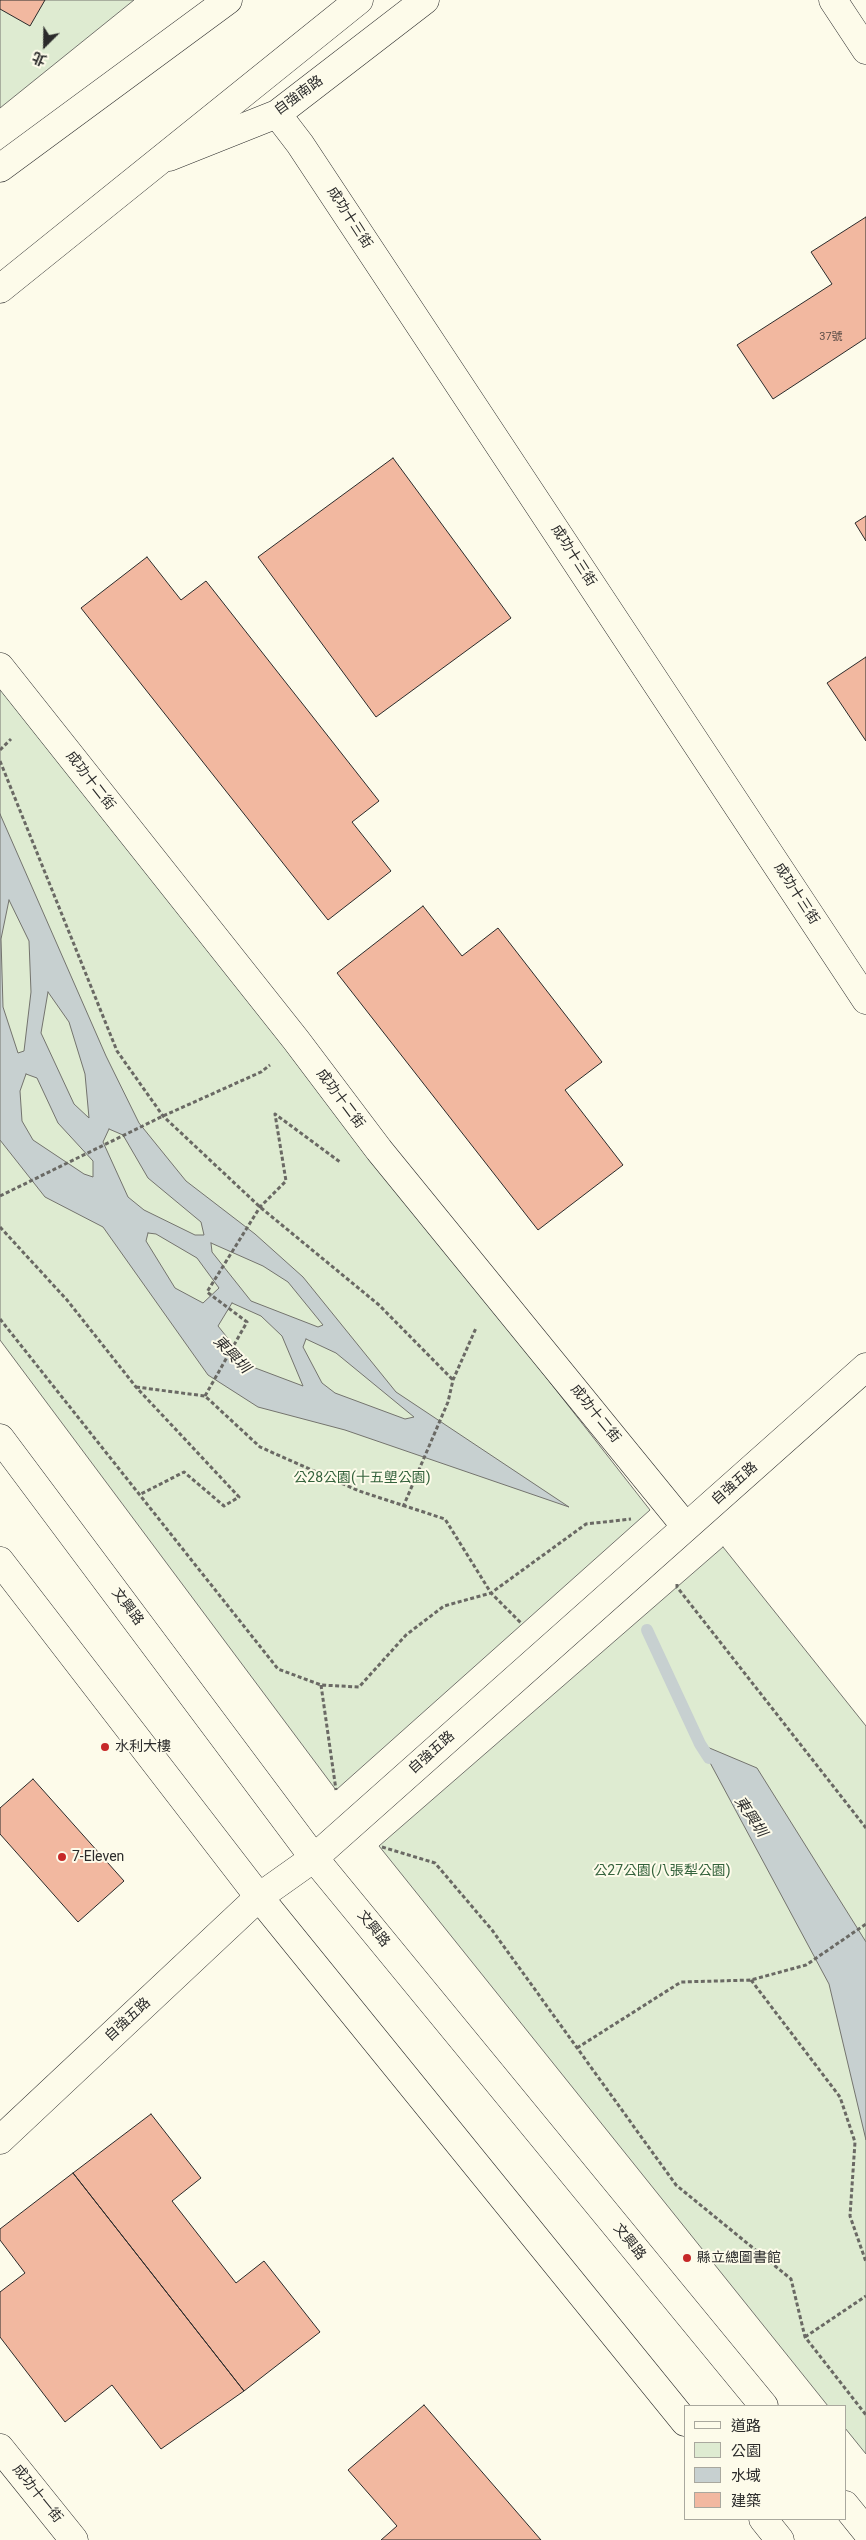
<!DOCTYPE html>
<html>
<head>
<meta charset="utf-8">
<style>
  body { margin:0 }
  #map { position:relative; width:866px; height:2540px; overflow:hidden; background:#fdfbea; font-family:Roboto,"Noto Sans TC",sans-serif }
  canvas { display:block }
  .legend { position:absolute; left:684px; top:2405px; width:162px; height:115px; box-sizing:border-box; background:#fdfbea; border:1px solid #a9a89e; margin:0; padding:6px 9px; list-style:none; font-size:15px; color:#2b2b2b }
  .legend li { display:flex; align-items:center; gap:10px; height:25px }
  .legend b { width:25px; border:1px solid #a9a89e }
  .north { position:absolute; left:20px; top:20px; width:50px; height:50px; -webkit-text-stroke:4px #fdfbea; paint-order:stroke; rotate:203deg; font-size:14px; font-weight:700; line-height:20px; text-align:center; color:#2b2b2b }
  .north::after { content:''; display:block; margin:auto; width:18px; height:22px; background:#2b2b2b; clip-path:polygon(50% 0,100% 100%,50% 72%,0 100%) }
</style>
</head>
<body>
<div id="map">
<canvas width="866" height="2540"></canvas>
<ul class="legend">
<li><b style="height:6px;background:#fdfbea"></b>道路</li>
<li><b style="height:14px;background:#deebd1"></b>公園</li>
<li><b style="height:14px;background:#c7d0d0"></b>水域</li>
<li><b style="height:14px;background:#f2b8a0"></b>建築</li>
</ul>
<div class="north">北</div>
</div>
<script>
const c = document.querySelector('canvas').getContext('2d');
c.lineJoin = 'round';
function fillPath(path, color) {
  c.fillStyle = color;
  c.fill(path, 'evenodd');
}
function poly(rows) {
  const path = new Path2D();
  for (const r of rows) {
    path.moveTo(r[0], r[1]);
    for (let i = 2; i < r.length; i += 2) path.lineTo(r[i], r[i + 1]);
  }
  return path;
}
function stroke(path, color, width, dash) {
  c.strokeStyle = color;
  c.lineWidth = width;
  c.lineCap = dash ? 'butt' : 'round';
  c.setLineDash(dash || []);
  c.stroke(path);
}
function write(font, color, halo, rows, align = 'center') {
  c.font = font + ' Roboto,"Noto Sans TC",sans-serif';
  c.lineWidth = 4;
  c.setLineDash([]);
  c.textBaseline = 'middle';
  c.strokeStyle = halo;
  c.fillStyle = color;
  for (const [text, x, y, turn = 0] of rows) {
    c.save();
    c.translate(x, y);
    c.rotate((+turn || 0) * Math.PI / 180);
    c.textAlign = isNaN(turn) ? turn : align;
    if (halo) c.strokeText(text, 0, 0);
    c.fillText(text, 0, 0);
    c.restore();
  }
}
const green = poly([
  [0,0,134,0,0,108,0,0],
  [0,680,650,1510,336,1790,0,1340,0,680],
  [723,1547,866,1726,866,2454,845,2428,845,2406,828,2406,379,1846,723,1547]
]);
fillPath(green, '#deebd1');
stroke(green, '#74746e', 1);
const water = poly([
  [0,814,106,1056,139,1123,186,1181,255,1234,303,1277,396,1392,569,1507,345,1430,258,1407,208,1375,103,1227,45,1197,0,1140,0,814],
  [9,900,29,941,31,992,24,1051,18,1053,3,1007,1,939,9,900],
  [48,992,69,1022,85,1074,89,1118,74,1104,41,1033,48,992],
  [26,1074,37,1078,58,1123,93,1161,93,1177,84,1174,33,1140,22,1121,20,1091,26,1074],
  [109,1129,123,1135,148,1178,201,1222,204,1235,195,1235,144,1210,128,1197,103,1142,109,1129],
  [148,1233,156,1234,197,1258,219,1288,203,1303,175,1288,146,1241,148,1233],
  [211,1243,263,1266,288,1282,323,1325,318,1327,251,1301,212,1252,211,1243],
  [232,1303,261,1316,282,1336,303,1386,250,1366,218,1326,232,1303],
  [306,1339,336,1353,414,1417,405,1419,335,1393,322,1383,303,1347,306,1339],
  [700,1744,757,1768,866,1942,866,2140,829,1984,700,1744]
]);
fillPath(water, '#c7d0d0');
stroke(water, '#74746e', 1);
stroke(poly([
  [647,1630,700,1744,709,1758]
]), '#c7d0d0', 12);
const building = poly([
  [0,0,45,0,30,26,0,9,0,0],
  [866,217,866,338,773,399,737,345,832,284,811,252,866,217],
  [393,458,511,618,376,717,258,557,393,458],
  [866,516,866,541,855,523,866,516],
  [147,557,181,600,206,581,379,801,352,822,391,871,328,920,81,608,147,557],
  [866,657,866,741,827,683,866,657],
  [423,906,462,956,498,928,602,1062,565,1090,623,1165,538,1230,337,973,423,906],
  [33,1779,124,1881,78,1922,0,1834,0,1808,33,1779],
  [151,2114,201,2178,172,2201,236,2283,264,2261,320,2332,244,2391,73,2173,151,2114],
  [73,2173,244,2391,161,2449,112,2385,65,2422,0,2337,0,2292,25,2273,0,2240,0,2229,73,2173],
  [424,2405,541,2540,381,2540,397,2526,348,2470,424,2405]
]);
fillPath(building, '#f2b8a0');
stroke(building, '#2b2b2b', 1);
const minor = poly([
  [833,0,866,50],
  [277,114,300,144,866,1000],
  [169,157,277,114,425,0],
  [0,667,296,1040,379,1150,686,1527],
  [0,1438,314,1858,764,2406],
  [0,1561,259,1897,685,2422],
  [0,2140,259,1897,314,1858,866,1367],
  [0,2448,74,2540],
  [845,2505,866,2531],
  [763,2519,780,2540]
]);
const major = poly([
  [0,168,228,0],
  [0,289,359,0]
]);
stroke(minor, '#2b2b2b', 29);
stroke(major, '#2b2b2b', 29);
stroke(poly([
  [0,750,11,739],
  [0,761,117,1051,163,1116,260,1207,379,1305,453,1380],
  [0,1196,163,1116,261,1072,270,1065],
  [0,1227,67,1300,136,1387,239,1497,224,1506,184,1472,139,1495],
  [0,1319,278,1669,321,1685,359,1687,406,1635,444,1606,491,1593,586,1524,631,1519],
  [136,1387,205,1396,260,1447,359,1491,445,1519,491,1593,522,1624],
  [205,1396,247,1322,207,1292,260,1207,286,1181,275,1114,340,1162],
  [403,1507,448,1402,453,1380,476,1328],
  [677,1584,677,1587,866,1828],
  [321,1685,336,1790],
  [382,1847,435,1863,492,1930,676,2185,791,2279,805,2337,866,2415],
  [751,1980,840,2097,855,2142,850,2216,866,2262],
  [577,2048,681,1982,751,1980,806,1965,866,1924],
  [805,2337,866,2296]
]), '#6a6964', 3, [4, 2.5]);
stroke(minor, '#fdfbea', 28);
stroke(major, '#fdfbea', 28);
for (const [x, y, r, color] of [
  [105,1747,5,"#c62828"],
  [62,1857,5,"#c62828"],
  [687,2258,5,"#c62828"]
]) {
  const dot = new Path2D();
  dot.arc(x, y, r, 0, 2 * Math.PI);
  c.fillStyle = color;
  c.fill(dot);
  stroke(dot, '#fdfbea', 2);
}
write('11px', '#5d4e48', null, [
  ["37號",831,337]
]);
write('14px', '#2b2b2b', '#fdfbea', [
  ["自強南路",299,96,-36],
  ["成功十三街",349,218,57],
  ["成功十三街",573,556,57],
  ["成功十二街",90,781,52],
  ["成功十三街",796,894,57],
  ["成功十二街",340,1099,53],
  ["成功十二街",595,1414,51],
  ["自強五路",735,1484,-42],
  ["文興路",127,1607,53],
  ["自強五路",432,1753,-42],
  ["文興路",373,1929,51],
  ["自強五路",128,2020,-43],
  ["文興路",629,2242,51],
  ["成功十一街",37,2494,51]
]);
write('14px', '#34623c', '#fdfbea', [
  ["公28公園(十五塱公園)",362,1478],
  ["公27公園(八張犁公園)",662,1871]
]);
write('14px', '#2b2b2b', '#fdfbea', [
  ["水利大樓",115,1747],
  ["7-Eleven",72,1857],
  ["縣立總圖書館",697,2258]
], 'left');
write('italic 15px', '#2b2b2b', '#fdfbea', [
  ["東興圳",231,1355,46],
  ["東興圳",750,1817,56]
]);
</script>
</body>
</html>
